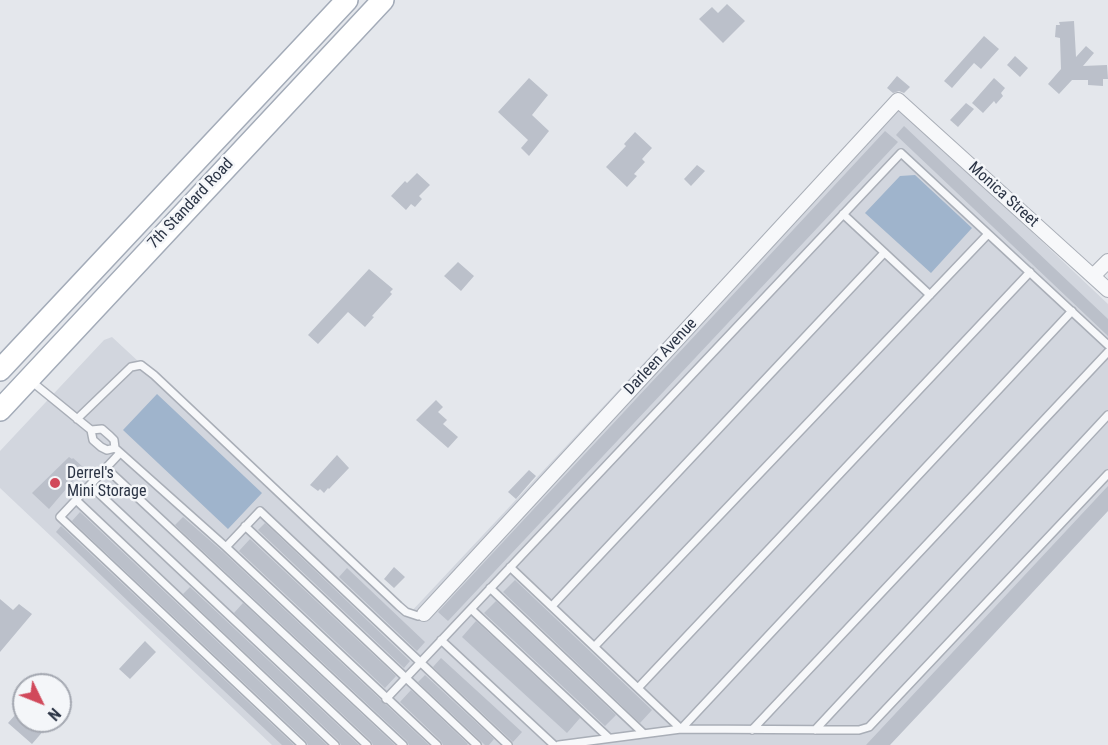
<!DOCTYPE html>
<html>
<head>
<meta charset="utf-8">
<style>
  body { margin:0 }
  #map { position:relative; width:1108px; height:745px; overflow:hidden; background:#e4e7ec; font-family:"Roboto Condensed",sans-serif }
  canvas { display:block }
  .north { position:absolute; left:12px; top:673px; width:60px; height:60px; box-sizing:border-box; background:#f4f6f9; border:2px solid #a4a8b1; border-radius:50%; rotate:133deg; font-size:16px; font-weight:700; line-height:24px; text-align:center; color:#2b3445 }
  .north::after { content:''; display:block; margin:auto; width:21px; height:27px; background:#d1495b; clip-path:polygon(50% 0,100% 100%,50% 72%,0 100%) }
</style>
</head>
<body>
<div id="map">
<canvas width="1108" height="745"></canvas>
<div class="north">N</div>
</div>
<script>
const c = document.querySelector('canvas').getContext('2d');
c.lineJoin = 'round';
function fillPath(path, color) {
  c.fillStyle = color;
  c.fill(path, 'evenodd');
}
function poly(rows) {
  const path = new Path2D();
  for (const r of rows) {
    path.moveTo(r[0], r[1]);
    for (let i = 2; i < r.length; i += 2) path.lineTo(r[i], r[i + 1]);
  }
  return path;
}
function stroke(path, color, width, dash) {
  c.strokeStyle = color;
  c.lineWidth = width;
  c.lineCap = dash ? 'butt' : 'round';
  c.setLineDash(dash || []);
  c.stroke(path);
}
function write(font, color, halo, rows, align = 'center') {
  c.font = font + ' "Roboto Condensed",sans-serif';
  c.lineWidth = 5;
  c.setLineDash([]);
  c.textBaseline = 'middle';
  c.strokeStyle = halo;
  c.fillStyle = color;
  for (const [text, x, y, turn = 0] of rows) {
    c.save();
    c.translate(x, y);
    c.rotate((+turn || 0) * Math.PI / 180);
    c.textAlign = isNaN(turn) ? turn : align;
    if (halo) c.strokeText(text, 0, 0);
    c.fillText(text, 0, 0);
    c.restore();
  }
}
fillPath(poly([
  [891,99,1108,304,1108,510,888,745,272,745,0,488,0,451,104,340,112,337,410,613]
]), '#d2d6de');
fillPath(poly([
  [915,175,972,228,931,273,865,213,900,176],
  [157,394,262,493,228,529,123,430]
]), '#9fb4cc');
fillPath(poly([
  [727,4,745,21,723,43,699,19,712,7,718,13],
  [1074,21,1076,57,1086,46,1094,53,1083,66,1107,65,1108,79,1103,79,1103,86,1088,85,1088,80,1072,80,1059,94,1048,84,1061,69,1060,38,1055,37,1056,25,1060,25,1059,22],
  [984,36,999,49,981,69,974,63,952,88,944,81],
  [1015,56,1028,68,1020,77,1007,65],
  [897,76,910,87,904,93,899,91,893,93,887,88],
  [529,78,548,95,532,115,549,131,529,156,521,148,528,140,498,112],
  [994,78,1005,88,1001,93,1003,96,996,104,994,101,983,113,972,103],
  [966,103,974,109,958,127,950,120],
  [904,126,1108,319,1108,336,896,135],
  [885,131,898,142,448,621,438,612],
  [635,132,652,148,642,159,645,162,634,174,637,176,627,187,606,167,626,146,624,144],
  [697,165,705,171,691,186,684,179],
  [417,173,430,185,419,196,422,199,415,207,411,204,406,210,391,196,405,181,407,183],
  [458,262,474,276,461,291,444,276],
  [369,269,393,289,390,292,392,294,372,316,374,317,365,327,348,312,318,344,308,335],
  [436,400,443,407,438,412,447,420,443,424,458,437,448,448,416,420],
  [337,455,349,468,329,489,328,488,324,493,320,489,318,491,310,485],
  [69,457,72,459,73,458,84,468,49,509,32,493],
  [529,470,536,476,516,499,508,492],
  [1108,486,1108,511,968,662,890,745,866,745],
  [80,512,327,745,308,745,306,741,72,521],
  [183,517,222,551,429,745,409,745,407,741,175,525],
  [265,523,410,661,404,668,258,530],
  [61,526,294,745,282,745,132,605,56,532],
  [250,539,396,676,385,688,239,551],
  [394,567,405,577,394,588,384,579],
  [347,568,425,642,417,651,339,577],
  [515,580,652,710,640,723,503,592],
  [190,587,359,745,341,745,339,741,183,594],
  [0,599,13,610,19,604,32,614,0,652],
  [496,601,616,715,605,726,484,613],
  [243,603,395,745,373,745,371,741,234,613],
  [476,621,580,718,567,733,462,637],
  [145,641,156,652,130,679,119,669],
  [441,658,522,732,513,742,433,667],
  [425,675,494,739,489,745,485,745,418,682],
  [411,690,468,744,467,745,443,745,441,741,400,702],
  [24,705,24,721,52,721,32,744,8,723]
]), '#bbc0ca');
const lane = poly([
  [843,214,930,295],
  [31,381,91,430,93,440,101,447,107,450,115,448],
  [77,419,131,367,141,365,154,375,399,606,406,612,418,616,424,614],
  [91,430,102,429,110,436,114,440,115,448,226,547,437,745],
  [120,453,60,517,302,745],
  [106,468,403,745],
  [90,485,367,745],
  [76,500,335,745],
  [245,526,477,745],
  [226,547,260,511,508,745],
  [510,567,681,729,1072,311],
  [490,588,643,733],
  [552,606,884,253],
  [471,609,609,738],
  [441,640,554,745],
  [595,646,988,234],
  [638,688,1030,272],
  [386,699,901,153,1108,345],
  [752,730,1108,352],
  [815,730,1108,415],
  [559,745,681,729,859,730,869,727,1108,474]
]);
const street = poly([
  [1093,276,1108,261],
  [424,614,898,100,1108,290]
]);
const primary = poly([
  [0,370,347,0],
  [0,410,383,0]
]);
stroke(lane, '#a9aeb7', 10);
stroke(street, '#a9aeb7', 16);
stroke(primary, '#a3abb8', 24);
stroke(lane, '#f7f8fa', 7);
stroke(street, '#f7f8fa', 14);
stroke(primary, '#fff', 21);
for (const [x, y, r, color] of [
  [55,483,6,"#d1495b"]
]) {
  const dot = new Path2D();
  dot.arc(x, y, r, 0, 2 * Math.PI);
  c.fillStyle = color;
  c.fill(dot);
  stroke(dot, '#f4f6f9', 2);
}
write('16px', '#2b3445', '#f4f6f9', [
  ["Monica Street",1003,195,42],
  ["7th Standard Road",191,204,-47],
  ["Darleen Avenue",661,357,-47]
]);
write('16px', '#2b3445', '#f4f6f9', [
  ["Derrel's",67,474],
  ["Mini Storage",67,492]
], 'left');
</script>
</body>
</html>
